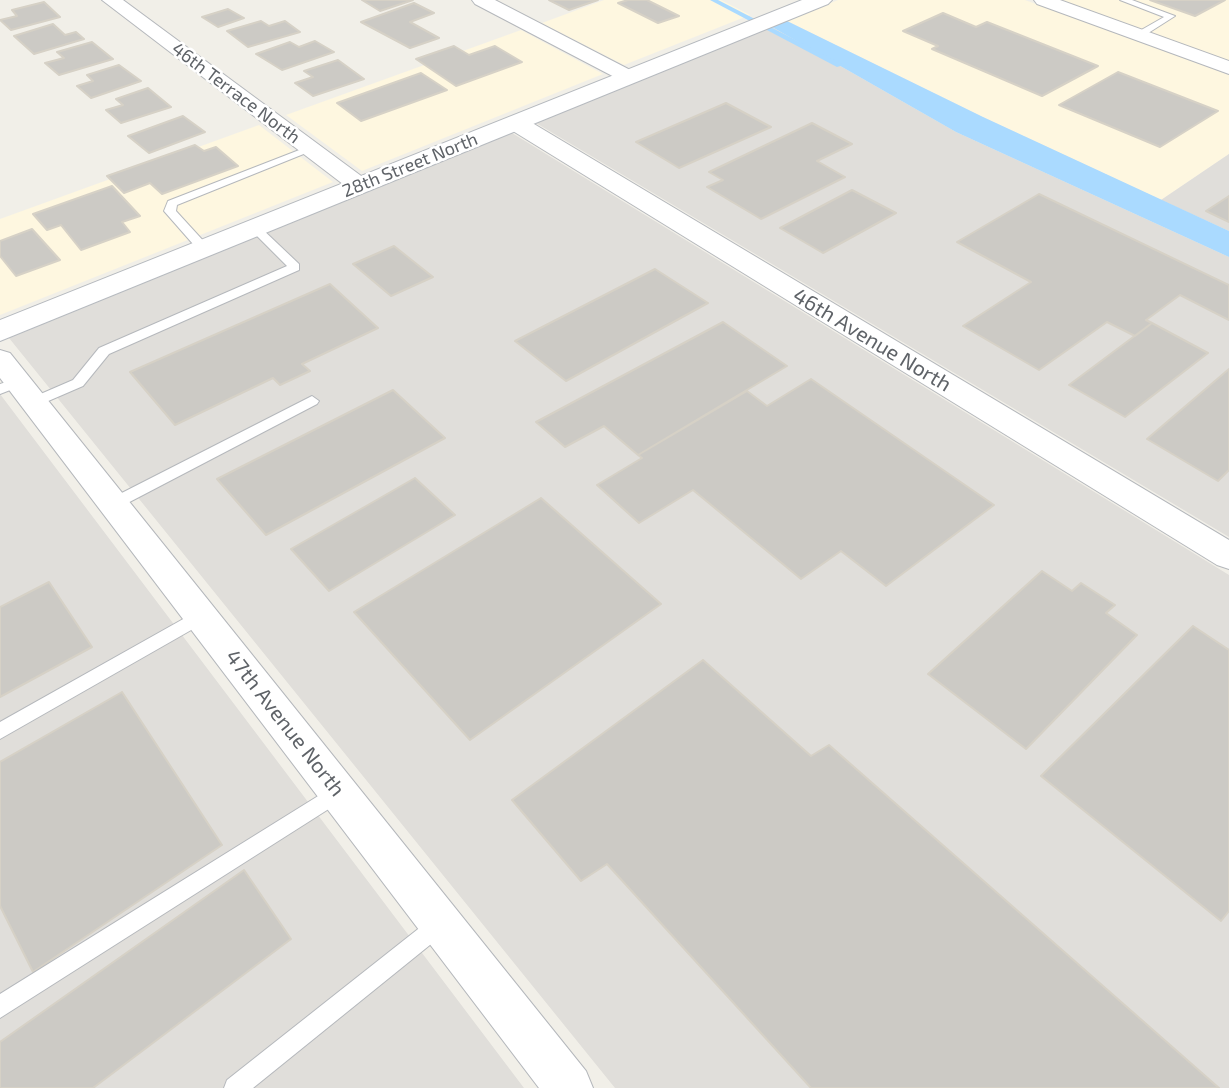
<!DOCTYPE html>
<html>
<head>
<meta charset="utf-8">
<style>
  body { margin:0 }
  canvas { display:block; background:#f1efe8 }
</style>
</head>
<body>
<canvas width="1229" height="1088"></canvas>
<script>
const c = document.querySelector('canvas').getContext('2d');
c.lineJoin = 'round';
function fillPath(path, color) {
  c.fillStyle = color;
  c.fill(path, 'evenodd');
}
function poly(rows) {
  const path = new Path2D();
  for (const r of rows) {
    path.moveTo(r[0], r[1]);
    for (let i = 2; i < r.length; i += 2) path.lineTo(r[i], r[i + 1]);
  }
  return path;
}
function stroke(path, color, width, dash) {
  c.strokeStyle = color;
  c.lineWidth = width;
  c.lineCap = dash ? 'butt' : 'round';
  c.setLineDash(dash || []);
  c.stroke(path);
}
function write(font, color, halo, rows, align = 'center') {
  c.font = font + ' "Exo 2",sans-serif';
  c.lineWidth = 5;
  c.setLineDash([]);
  c.textBaseline = 'middle';
  c.strokeStyle = halo;
  c.fillStyle = color;
  for (const [text, x, y, turn = 0] of rows) {
    c.save();
    c.translate(x, y);
    c.rotate((+turn || 0) * Math.PI / 180);
    c.textAlign = isNaN(turn) ? turn : align;
    if (halo) c.strokeText(text, 0, 0);
    c.fillText(text, 0, 0);
    c.restore();
  }
}
fillPath(poly([
  [604,0,721,0,750,15,624,65,542,23],
  [838,0,1025,0,1229,75,1229,154,1161,200,983,117,787,21],
  [1060,0,1229,0,1229,61,1146,31],
  [521,30,603,74,362,171,286,115],
  [259,125,333,182,0,315,0,219]
]), '#fef7e0');
fillPath(poly([
  [772,27,956,132,1229,257,1229,537,536,123],
  [512,133,1229,575,1229,1088,615,1088,9,338],
  [1229,154,1229,231,1161,200],
  [0,394,524,1088,0,1088]
]), '#e0deda');
fillPath(poly([
  [787,21,983,117,1229,231,1229,257,956,132,772,27]
]), '#aadaff');
fillPath(poly([
  [710,0,718,0,844,65,837,67,710,0]
]), '#aadaff');
const building = poly([
  [362,0,413,0,380,11,362,0],
  [549,0,598,0,569,10,549,0],
  [628,0,647,0,679,16,658,23,618,3,628,0],
  [1150,0,1225,0,1195,16,1150,0],
  [44,2,60,17,11,30,0,20,17,16,12,10,44,2],
  [414,3,434,13,410,22,439,38,410,48,361,22,414,3],
  [228,9,244,18,218,27,202,17,228,9],
  [943,13,976,27,987,22,1098,66,1042,96,932,49,938,46,903,31,943,13],
  [261,21,269,26,285,21,300,32,248,47,227,31,261,21],
  [53,24,65,35,76,32,84,39,34,54,14,36,53,24],
  [315,41,334,52,282,70,256,54,290,42,299,47,315,41],
  [92,42,113,59,59,75,45,63,64,58,57,52,92,42],
  [454,46,469,55,495,46,522,62,456,86,416,59,454,46],
  [338,60,364,79,313,96,295,83,313,77,304,71,338,60],
  [119,65,141,81,91,98,77,86,93,81,87,75,119,65],
  [1118,72,1218,111,1160,147,1059,105,1118,72],
  [421,73,447,90,361,121,337,103,421,73],
  [148,88,171,107,121,123,106,110,123,105,116,99,148,88],
  [726,103,771,127,679,168,636,142,726,103],
  [183,116,205,132,149,153,128,136,183,116],
  [812,123,852,144,817,161,845,177,761,219,707,187,723,180,709,172,812,123],
  [195,145,204,151,216,147,238,166,162,194,150,183,124,193,107,176,195,145],
  [112,186,140,216,122,222,130,232,81,250,61,225,47,230,33,214,112,186],
  [852,190,896,213,823,253,780,228,852,190],
  [1039,194,1229,285,1229,320,1180,295,1146,320,1152,323,1135,336,1107,322,1039,370,963,326,1031,282,957,242,1039,194],
  [1229,196,1229,222,1206,211,1229,196],
  [32,229,60,260,16,276,0,256,0,241,32,229],
  [394,246,433,277,391,296,353,264,394,246],
  [655,269,708,303,566,381,515,341,655,269],
  [330,284,378,328,302,364,310,371,280,385,273,378,175,425,130,372,330,284],
  [723,322,787,366,638,455,604,426,565,447,536,422,723,322],
  [1152,323,1208,353,1125,417,1069,385,1152,323],
  [1229,369,1229,470,1218,481,1147,439,1229,369],
  [811,379,994,505,886,586,841,551,801,579,693,490,639,523,597,485,642,458,638,455,747,391,767,406,811,379],
  [393,390,445,438,266,535,217,479,393,390],
  [415,478,455,515,329,591,291,549,415,478],
  [541,498,661,604,470,740,354,612,541,498],
  [1042,571,1072,591,1081,583,1115,605,1106,613,1137,635,1026,749,928,674,1042,571],
  [49,582,92,647,0,697,0,607,49,582],
  [1193,626,1229,650,1229,911,1221,921,1041,776,1193,626],
  [703,660,811,756,829,745,1219,1088,811,1088,607,864,581,881,512,800,703,660],
  [122,692,222,845,33,972,0,906,0,762,122,692],
  [244,870,291,939,93,1088,0,1088,0,1042,244,870]
]);
fillPath(building, '#cccac5');
stroke(building, '#d6d1c6', 2);
const lane = poly([
  [1120,0,1132,0,1175,16,1142,37,1136,37,1136,33,1164,17,1120,0],
  [307,147,316,149,177,205,176,211,208,246,208,252,200,252,164,211,168,201,307,147],
  [255,225,259,226,299,264,299,270,109,354,83,386,39,405,29,405,27,402,29,399,73,380,99,348,287,266,251,230,251,226,255,225],
  [18,378,25,382,23,385,0,394,0,384,18,378],
  [312,396,319,401,317,404,118,508,113,510,105,504,108,500,312,396],
  [201,609,207,611,209,616,207,621,0,739,0,722,201,609],
  [339,783,346,786,348,792,346,798,0,1018,0,994,339,783],
  [439,915,446,918,449,925,446,932,253,1088,224,1088,227,1080,432,918,439,915]
]);
const street = poly([
  [102,0,123,0,368,181,372,186,368,191,352,191,102,0],
  [472,0,495,0,636,73,639,77,636,81,629,83,622,81,475,4,472,0],
  [1034,0,1060,0,1229,61,1229,74,1037,4,1034,0],
  [516,117,524,118,1229,540,1229,569,1217,565,508,128,505,123,508,118,516,117],
  [0,350,10,353,586,1071,593,1088,539,1088,0,378,0,350]
]);
const secondary = poly([
  [802,0,832,0,828,4,0,341,0,320,802,0]
]);
stroke(lane, '#b5b8bc', 2);
stroke(street, '#b5b8bc', 2);
stroke(secondary, '#b6babf', 2);
fillPath(lane, '#fff');
fillPath(street, '#fff');
fillPath(secondary, '#fff');
write('18px', '#5f6368', '#fff', [
  ["46th Terrace North",236,93,37],
  ["28th Street North",410,165,-22]
]);
write('21px', '#5f6368', '#fff', [
  ["46th Avenue North",872,340,31],
  ["47th Avenue North",285,723,52]
]);
</script>
</body>
</html>
